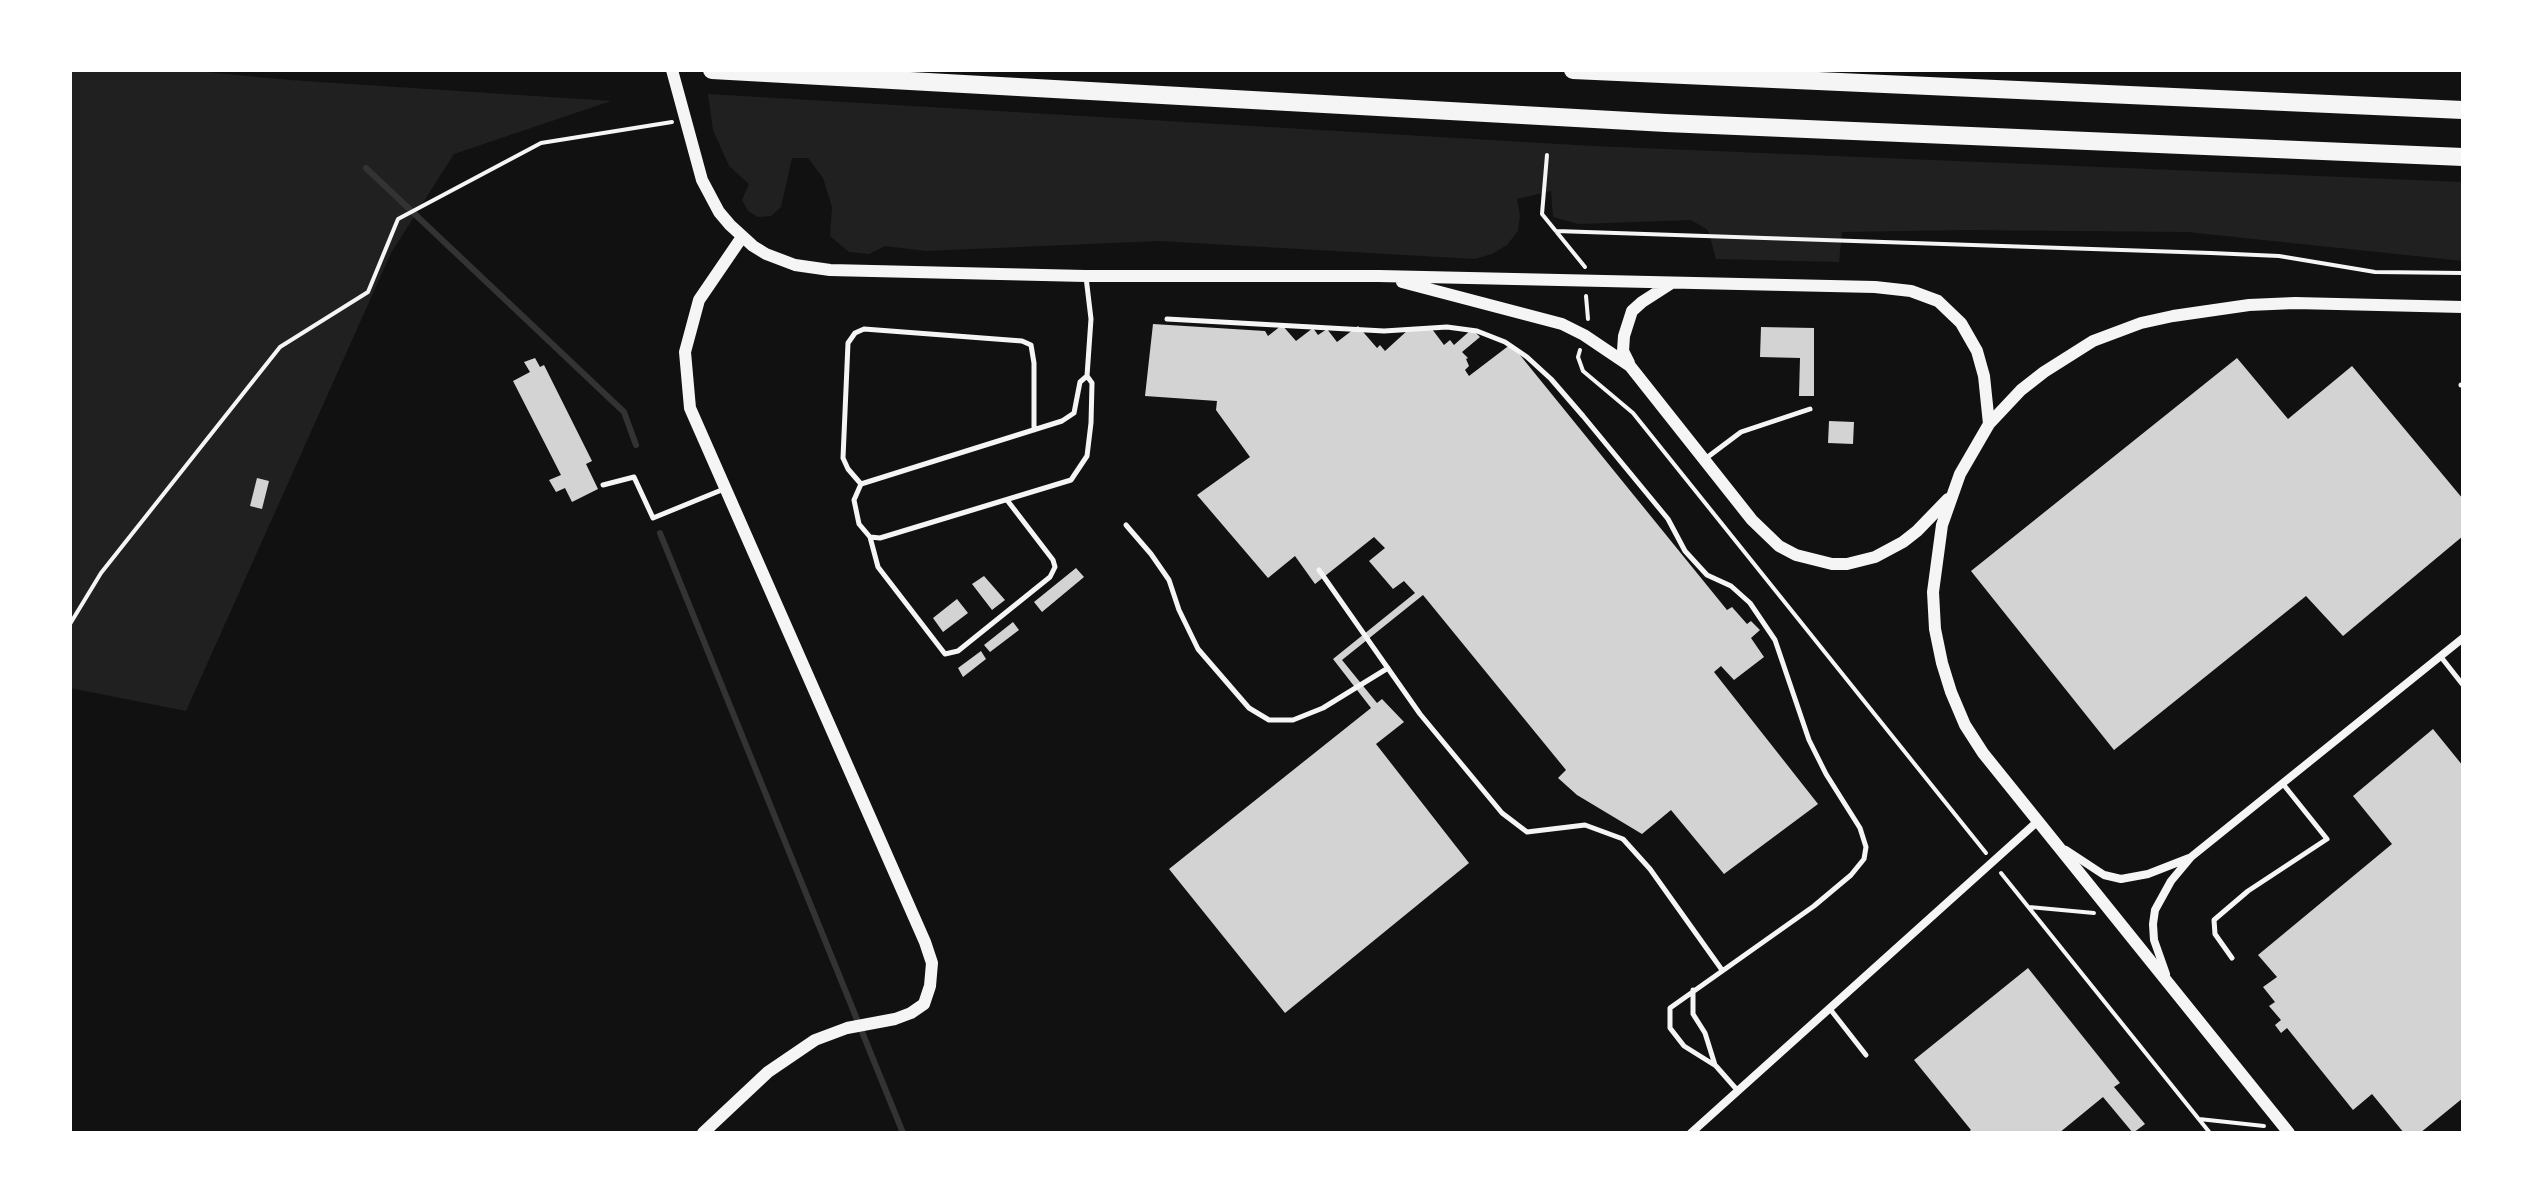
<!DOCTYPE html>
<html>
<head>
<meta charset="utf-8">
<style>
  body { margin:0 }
  #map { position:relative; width:2533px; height:1203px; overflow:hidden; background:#111; font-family:"Noto Sans",sans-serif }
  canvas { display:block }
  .frame { position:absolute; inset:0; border:72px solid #fff; pointer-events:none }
</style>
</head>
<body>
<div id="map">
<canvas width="2533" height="1203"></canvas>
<div class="frame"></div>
</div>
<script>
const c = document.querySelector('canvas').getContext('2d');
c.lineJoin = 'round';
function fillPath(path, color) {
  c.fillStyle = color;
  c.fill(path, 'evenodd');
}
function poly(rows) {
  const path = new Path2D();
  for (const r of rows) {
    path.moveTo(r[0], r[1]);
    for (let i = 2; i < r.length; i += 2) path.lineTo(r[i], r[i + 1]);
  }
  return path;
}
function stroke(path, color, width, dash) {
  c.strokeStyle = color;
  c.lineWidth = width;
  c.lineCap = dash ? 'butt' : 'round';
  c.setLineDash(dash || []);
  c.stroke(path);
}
fillPath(poly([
  [70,70,185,70,290,80,611,101,454,154,391,253,186,711,70,688],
  [708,94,1593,146,2463,182,2463,261,2187,232,1966,230,1842,232,1839,262,1716,259,1708,230,1691,220,1578,224,1553,217,1551,191,1517,199,1520,216,1518,231,1507,245,1492,254,1475,259,1159,241,926,251,885,246,869,254,849,252,830,236,832,207,823,178,808,158,792,158,781,207,771,216,758,217,748,211,742,200,749,184,729,166,713,130]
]), '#202020');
stroke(poly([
  [366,168,624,412,636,445],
  [660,533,903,1133]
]), '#333', 6);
fillPath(poly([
  [1153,324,1265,331,1268,336,1282,325,1296,341,1313,328,1318,335,1327,329,1337,342,1358,326,1377,348,1380,345,1385,351,1408,330,1432,329,1444,345,1450,340,1454,345,1472,329,1480,337,1462,352,1468,358,1466,359,1469,366,1465,370,1469,376,1511,344,1727,610,1732,607,1747,624,1751,621,1760,630,1751,638,1764,657,1734,680,1721,666,1714,672,1818,804,1724,874,1671,810,1642,834,1577,795,1558,778,1566,770,1423,595,1342,660,1377,703,1382,699,1404,722,1376,744,1469,863,1285,1013,1169,869,1371,708,1333,659,1415,593,1404,581,1393,589,1369,561,1385,548,1374,537,1315,584,1295,556,1268,578,1197,495,1250,457,1216,410,1217,401,1145,396],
  [1761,327,1814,328,1814,396,1799,396,1800,358,1760,357],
  [535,358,540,367,544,365,592,461,586,464,598,489,572,502,565,488,556,492,549,480,561,475,513,381,530,372,524,362],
  [2237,358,2288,419,2352,366,2463,499,2463,536,2343,636,2306,596,2114,750,1971,571],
  [1829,421,1854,422,1853,444,1828,443],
  [257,478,269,481,262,509,250,506],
  [1076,568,1084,577,1042,612,1034,602],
  [984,576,1005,600,992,610,972,584],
  [957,599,968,613,943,632,933,618],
  [1013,622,1019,630,990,652,984,645],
  [981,651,986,659,963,677,958,668],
  [2433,729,2463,766,2463,1098,2420,1133,2404,1133,2372,1094,2353,1110,2287,1028,2281,1033,2275,1025,2281,1020,2269,1006,2275,1002,2263,987,2277,977,2258,955,2392,844,2353,796],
  [2028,968,2120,1083,2114,1087,2145,1124,2133,1133,2103,1097,2059,1133,1967,1133,1971,1130,1914,1060]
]), '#d3d3d3');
stroke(poly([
  [1547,155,1542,214,1585,267],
  [1556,231,2211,253,2279,256,2375,272,2463,273],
  [1586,296,1588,319],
  [1580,350,1578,357,1583,371,1633,413,1986,853],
  [70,624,101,573,280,347,368,292,398,219,541,143,672,122],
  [2001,873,2210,1133],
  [2029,907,2094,913],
  [2199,1119,2264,1126]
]), '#f5f5f5', 4);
stroke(poly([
  [1086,277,1091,319,1087,376,1092,383,1091,423,1087,456,1071,480,880,538,870,537,859,524,854,500,861,484,1062,421,1074,413,1080,382,1087,376],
  [1167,319,1384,331,1447,327,1477,331,1505,342,1527,357,1551,379,1583,416,1668,519,1685,551,1707,575,1731,586,1750,603,1775,640,1809,740,1826,774,1860,828,1866,847,1864,859,1851,875,1814,906,1670,1008,1670,1028,1684,1046,1716,1066,1738,1091],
  [2461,385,2463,385],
  [1705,459,1741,432,1810,409],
  [861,484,848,469,843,458,848,343,855,333,864,329,1022,341,1031,345,1034,363,1034,430],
  [603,485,634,477,653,518,724,489],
  [1126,525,1151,554,1169,580,1179,610,1198,649,1249,708,1269,720,1293,720,1323,708,1388,668],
  [870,537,878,567,945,654,958,651,1050,577,1055,567,1053,560,1007,500],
  [1319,570,1420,714,1502,813,1527,832,1585,825,1623,839,1650,869,1722,970],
  [2441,657,2463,685],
  [2232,958,2215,934,2214,920,2248,891,2327,839,2283,784],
  [1693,990,1693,1014,1705,1033,1715,1065],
  [1830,1009,1866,1055]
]), '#f5f5f5', 5);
stroke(poly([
  [2066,850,2104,875,2121,879,2148,874,2189,858],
  [2166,974,2154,940,2153,924,2155,910,2171,881,2191,857,2463,638],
  [1691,1133,2038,821]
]), '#f5f5f5', 8);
stroke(poly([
  [672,70,702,180,719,212,730,225,753,246,766,254,795,265,830,270,1085,276,1379,276,1875,287,1911,291,1938,301,1961,323,1977,351,1984,376,1989,424],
  [1402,282,1562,324,1584,335,1630,366,1752,520,1779,546,1796,555,1832,564,1847,564,1875,557,1903,542,1917,531,1948,499],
  [1629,363,1623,351,1624,336,1632,311,1642,302,1670,284],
  [703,1133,768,1072,815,1040,847,1028,895,1019,911,1013,924,1004,930,986,932,963,925,942,690,408,685,352,699,300,742,237],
  [2289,1133,1983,753,1965,725,1951,692,1942,663,1935,629,1933,592,1942,525,1960,474,1989,424,2021,390,2044,372,2093,341,2141,323,2173,316,2249,305,2295,303,2463,307]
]), '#f5f5f5', 12);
stroke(poly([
  [712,70,1666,123,2463,157],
  [1573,70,2463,110]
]), '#f5f5f5', 18);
</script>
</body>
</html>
